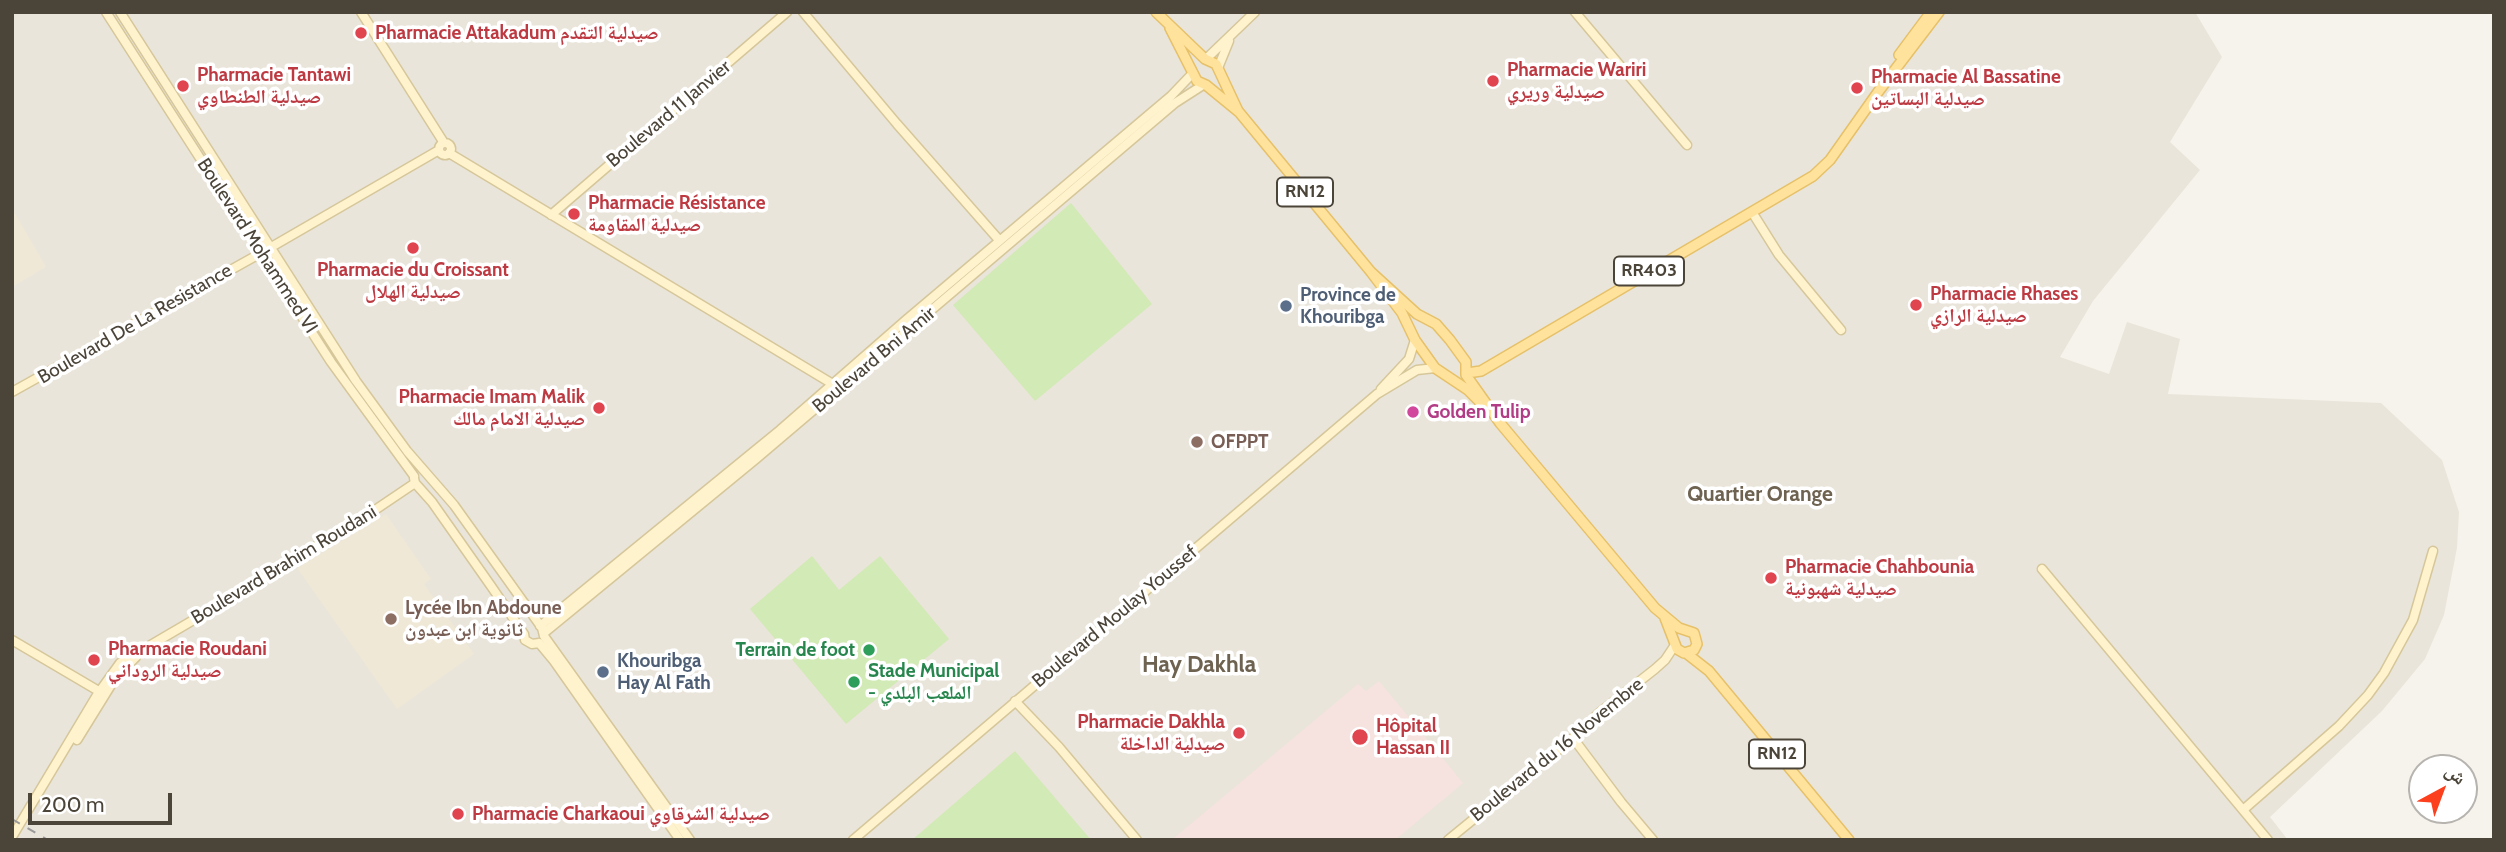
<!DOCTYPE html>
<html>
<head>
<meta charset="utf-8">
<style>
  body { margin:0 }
  #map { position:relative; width:2506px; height:852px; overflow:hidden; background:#f6f3ec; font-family:Cabin,"Noto Naskh Arabic",sans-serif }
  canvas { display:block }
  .frame { position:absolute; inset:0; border:14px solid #4b4439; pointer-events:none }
  .north { position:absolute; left:2408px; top:754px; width:70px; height:70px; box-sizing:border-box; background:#fff; border:2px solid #b7b4b0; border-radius:50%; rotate:41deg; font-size:19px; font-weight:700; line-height:28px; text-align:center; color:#4b4439 }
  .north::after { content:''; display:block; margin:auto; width:24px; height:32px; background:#fc3f1d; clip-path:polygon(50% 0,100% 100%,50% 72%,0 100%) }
  .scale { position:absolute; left:28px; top:793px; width:144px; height:32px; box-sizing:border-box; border:4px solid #4b4439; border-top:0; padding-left:9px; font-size:21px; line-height:24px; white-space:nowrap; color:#4b4439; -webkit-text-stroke:5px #fff; paint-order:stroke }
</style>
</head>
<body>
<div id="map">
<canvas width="2506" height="852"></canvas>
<div class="frame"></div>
<div class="north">ش</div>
<div class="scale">200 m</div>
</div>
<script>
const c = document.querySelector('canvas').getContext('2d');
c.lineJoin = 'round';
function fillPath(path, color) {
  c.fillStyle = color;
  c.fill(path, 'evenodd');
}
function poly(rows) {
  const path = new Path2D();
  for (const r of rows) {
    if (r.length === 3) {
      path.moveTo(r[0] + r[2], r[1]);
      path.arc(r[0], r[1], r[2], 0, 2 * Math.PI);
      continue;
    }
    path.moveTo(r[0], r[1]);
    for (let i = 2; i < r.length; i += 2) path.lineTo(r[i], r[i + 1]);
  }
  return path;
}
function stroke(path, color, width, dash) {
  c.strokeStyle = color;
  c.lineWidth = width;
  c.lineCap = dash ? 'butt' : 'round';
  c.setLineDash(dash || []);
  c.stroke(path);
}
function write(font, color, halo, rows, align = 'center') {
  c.font = font + ' Cabin,"Noto Naskh Arabic",sans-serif';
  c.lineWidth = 7;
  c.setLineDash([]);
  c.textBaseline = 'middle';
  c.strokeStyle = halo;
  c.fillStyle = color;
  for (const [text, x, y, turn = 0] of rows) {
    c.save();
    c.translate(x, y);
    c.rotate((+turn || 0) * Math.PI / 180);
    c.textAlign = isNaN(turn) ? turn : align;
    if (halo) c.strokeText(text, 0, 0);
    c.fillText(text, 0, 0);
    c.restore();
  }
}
fillPath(poly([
  [12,12,2195,12,2222,57,2170,142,2200,170,2093,301,2060,357,2109,374,2127,322,2180,339,2168,394,2381,403,2442,460,2459,512,2457,548,2444,615,2425,659,2382,711,2270,817,2288,840,12,840]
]), '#eae5da');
fillPath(poly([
  [12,208,46,267,12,287],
  [386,514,431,579,424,584,474,654,397,709,297,568]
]), '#efe8d6');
fillPath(poly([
  [1379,681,1463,783,1395,840,1174,838,1358,684,1366,691]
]), '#f6e3e0');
fillPath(poly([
  [1071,203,1152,304,1035,401,953,305],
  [812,556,839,590,880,556,949,639,846,724,750,609],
  [1015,751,1091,840,912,840]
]), '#d2eab5');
const secondary = poly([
  [106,12,331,362,414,476],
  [120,12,356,381,407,451,454,505,542,628,544,636,690,840],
  [361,12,444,143],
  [803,12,897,124,999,240],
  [1575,12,1687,145],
  [1206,59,1255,12],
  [1218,68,1229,41],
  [445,149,6],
  [449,153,836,386],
  [1752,212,1779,255,1841,330],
  [551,215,787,12],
  [1381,389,1409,359,1415,340],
  [12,392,261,253,439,150],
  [414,478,415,483,432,502,491,586,524,634,525,640,532,644,539,643],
  [2042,569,2268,840],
  [540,626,780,430,906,320,1171,96,1193,73],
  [544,633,756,459,1175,103,1203,85],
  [12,640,102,693],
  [539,643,554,661,680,840],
  [1015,701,1059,747,1137,840],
  [1573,738,1621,802,1653,840],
  [77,740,116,677,136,657],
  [2243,810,2339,726,2368,695,2384,673,2413,620,2433,551],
  [12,837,97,695,120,663,231,598,369,514,415,483],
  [853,840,1377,394,1417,370,1435,368],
  [1448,840,1573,738,1599,713,1655,669,1665,660,1675,645]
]);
const primary = poly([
  [1156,12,1205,59,1216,64,1238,111],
  [1170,28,1197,81,1206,85,1239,112,1371,272,1402,313,1415,340,1435,368,1468,390,1479,401],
  [1899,55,1931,12],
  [1371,272,1417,314,1436,324,1450,340,1466,362,1466,375,1500,423,1655,608,1679,628,1694,633,1697,644,1694,650,1684,653,1677,649,1665,618],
  [1467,373,1481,371,1813,176,1830,160,1878,92,1939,12],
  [1686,653,1709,671,1849,840]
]);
stroke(secondary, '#d6c79b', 11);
stroke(primary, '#e6c16a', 12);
stroke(secondary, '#fff3cd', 8);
stroke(primary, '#ffe39c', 9);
stroke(poly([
  [12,819,48,840]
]), '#9a9a9a', 2, [9, 9]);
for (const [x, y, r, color] of [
  [361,33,7,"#e0444e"],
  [1493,81,7,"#e0444e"],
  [183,86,7,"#e0444e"],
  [1857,88,7,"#e0444e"],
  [574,214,7,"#e0444e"],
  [413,248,7,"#e0444e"],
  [1916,305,7,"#e0444e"],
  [1286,306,7,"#5c6f8a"],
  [599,408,7,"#e0444e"],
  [1413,412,7,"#d1479c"],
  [1197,442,7,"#8d6e63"],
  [1771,578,7,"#e0444e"],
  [391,619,7,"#8d6e63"],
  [869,650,7,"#2e9e5b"],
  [94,660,7,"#e0444e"],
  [603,672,7,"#5c6f8a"],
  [854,682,7,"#2e9e5b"],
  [1239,733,7,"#e0444e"],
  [1360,737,9,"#e0444e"],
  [458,814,7,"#e0444e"]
]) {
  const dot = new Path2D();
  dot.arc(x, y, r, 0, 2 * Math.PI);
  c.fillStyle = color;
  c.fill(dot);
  stroke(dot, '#fff', 2.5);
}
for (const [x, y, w] of [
  [1305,192,56],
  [1649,271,70],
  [1777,754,56]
]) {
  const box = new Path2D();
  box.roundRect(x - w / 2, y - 14.5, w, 29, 5);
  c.fillStyle = '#fff';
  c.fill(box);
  stroke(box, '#4b4439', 2);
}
write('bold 18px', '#4b4439', null, [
  ["RN12",1305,192],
  ["RR403",1649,271],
  ["RN12",1777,754]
]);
write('bold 19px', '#be3a42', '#fff', [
  ["Pharmacie Attakadum صيدلية التقدم",375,33],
  ["Pharmacie Wariri",1507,70],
  ["صيدلية وريري",1507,92],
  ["Pharmacie Tantawi",197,75],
  ["صيدلية الطنطاوي",197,97],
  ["Pharmacie Al Bassatine",1871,77],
  ["صيدلية البساتين",1871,99],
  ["Pharmacie Résistance",588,203],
  ["صيدلية المقاومة",588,225],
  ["Pharmacie du Croissant",413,270,"center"],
  ["صيدلية الهلال",413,292,"center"],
  ["Pharmacie Rhases",1930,294],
  ["صيدلية الرازي",1930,316],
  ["Pharmacie Imam Malik",585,397,"right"],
  ["صيدلية الامام مالك",585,419,"right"],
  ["Pharmacie Chahbounia",1785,567],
  ["صيدلية شهبونية",1785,589],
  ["Pharmacie Roudani",108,649],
  ["صيدلية الروداني",108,671],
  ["Pharmacie Dakhla",1225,722,"right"],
  ["صيدلية الداخلة",1225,744,"right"],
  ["Hôpital",1376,726],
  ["Hassan II",1376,748],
  ["Pharmacie Charkaoui صيدلية الشرقاوي",472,814]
], 'left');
write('19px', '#4b4439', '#fff', [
  ["Boulevard 11 Janvier",669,114,-40],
  ["Boulevard Mohammed VI",257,246,57],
  ["Boulevard De La Resistance",135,324,-30],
  ["Boulevard Bni Amir",874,360,-40],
  ["Boulevard Brahim Roudani",284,565,-31],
  ["Boulevard Moulay Youssef",1115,617,-40],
  ["Boulevard du 16 Novembre",1557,750,-39]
]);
write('bold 19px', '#4e5e75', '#fff', [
  ["Province de",1300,295],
  ["Khouribga",1300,317],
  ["Khouribga",617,661],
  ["Hay Al Fath",617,683]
], 'left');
write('bold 19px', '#b23c85', '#fff', [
  ["Golden Tulip",1427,412]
], 'left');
write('bold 19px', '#785e54', '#fff', [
  ["OFPPT",1211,442],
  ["Lycée Ibn Abdoune",405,608],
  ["ثانوية ابن عبدون",405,630]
], 'left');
write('bold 19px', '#27864d', '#fff', [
  ["Terrain de foot",855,650],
  ["Stade Municipal",868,671,"left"],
  ["- الملعب البلدي",868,693,"left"]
], 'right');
write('bold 21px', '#6e6250', '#fff', [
  ["Quartier Orange",1760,495]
]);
write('bold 23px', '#6e6250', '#fff', [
  ["Hay Dakhla",1199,665]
]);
</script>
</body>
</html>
